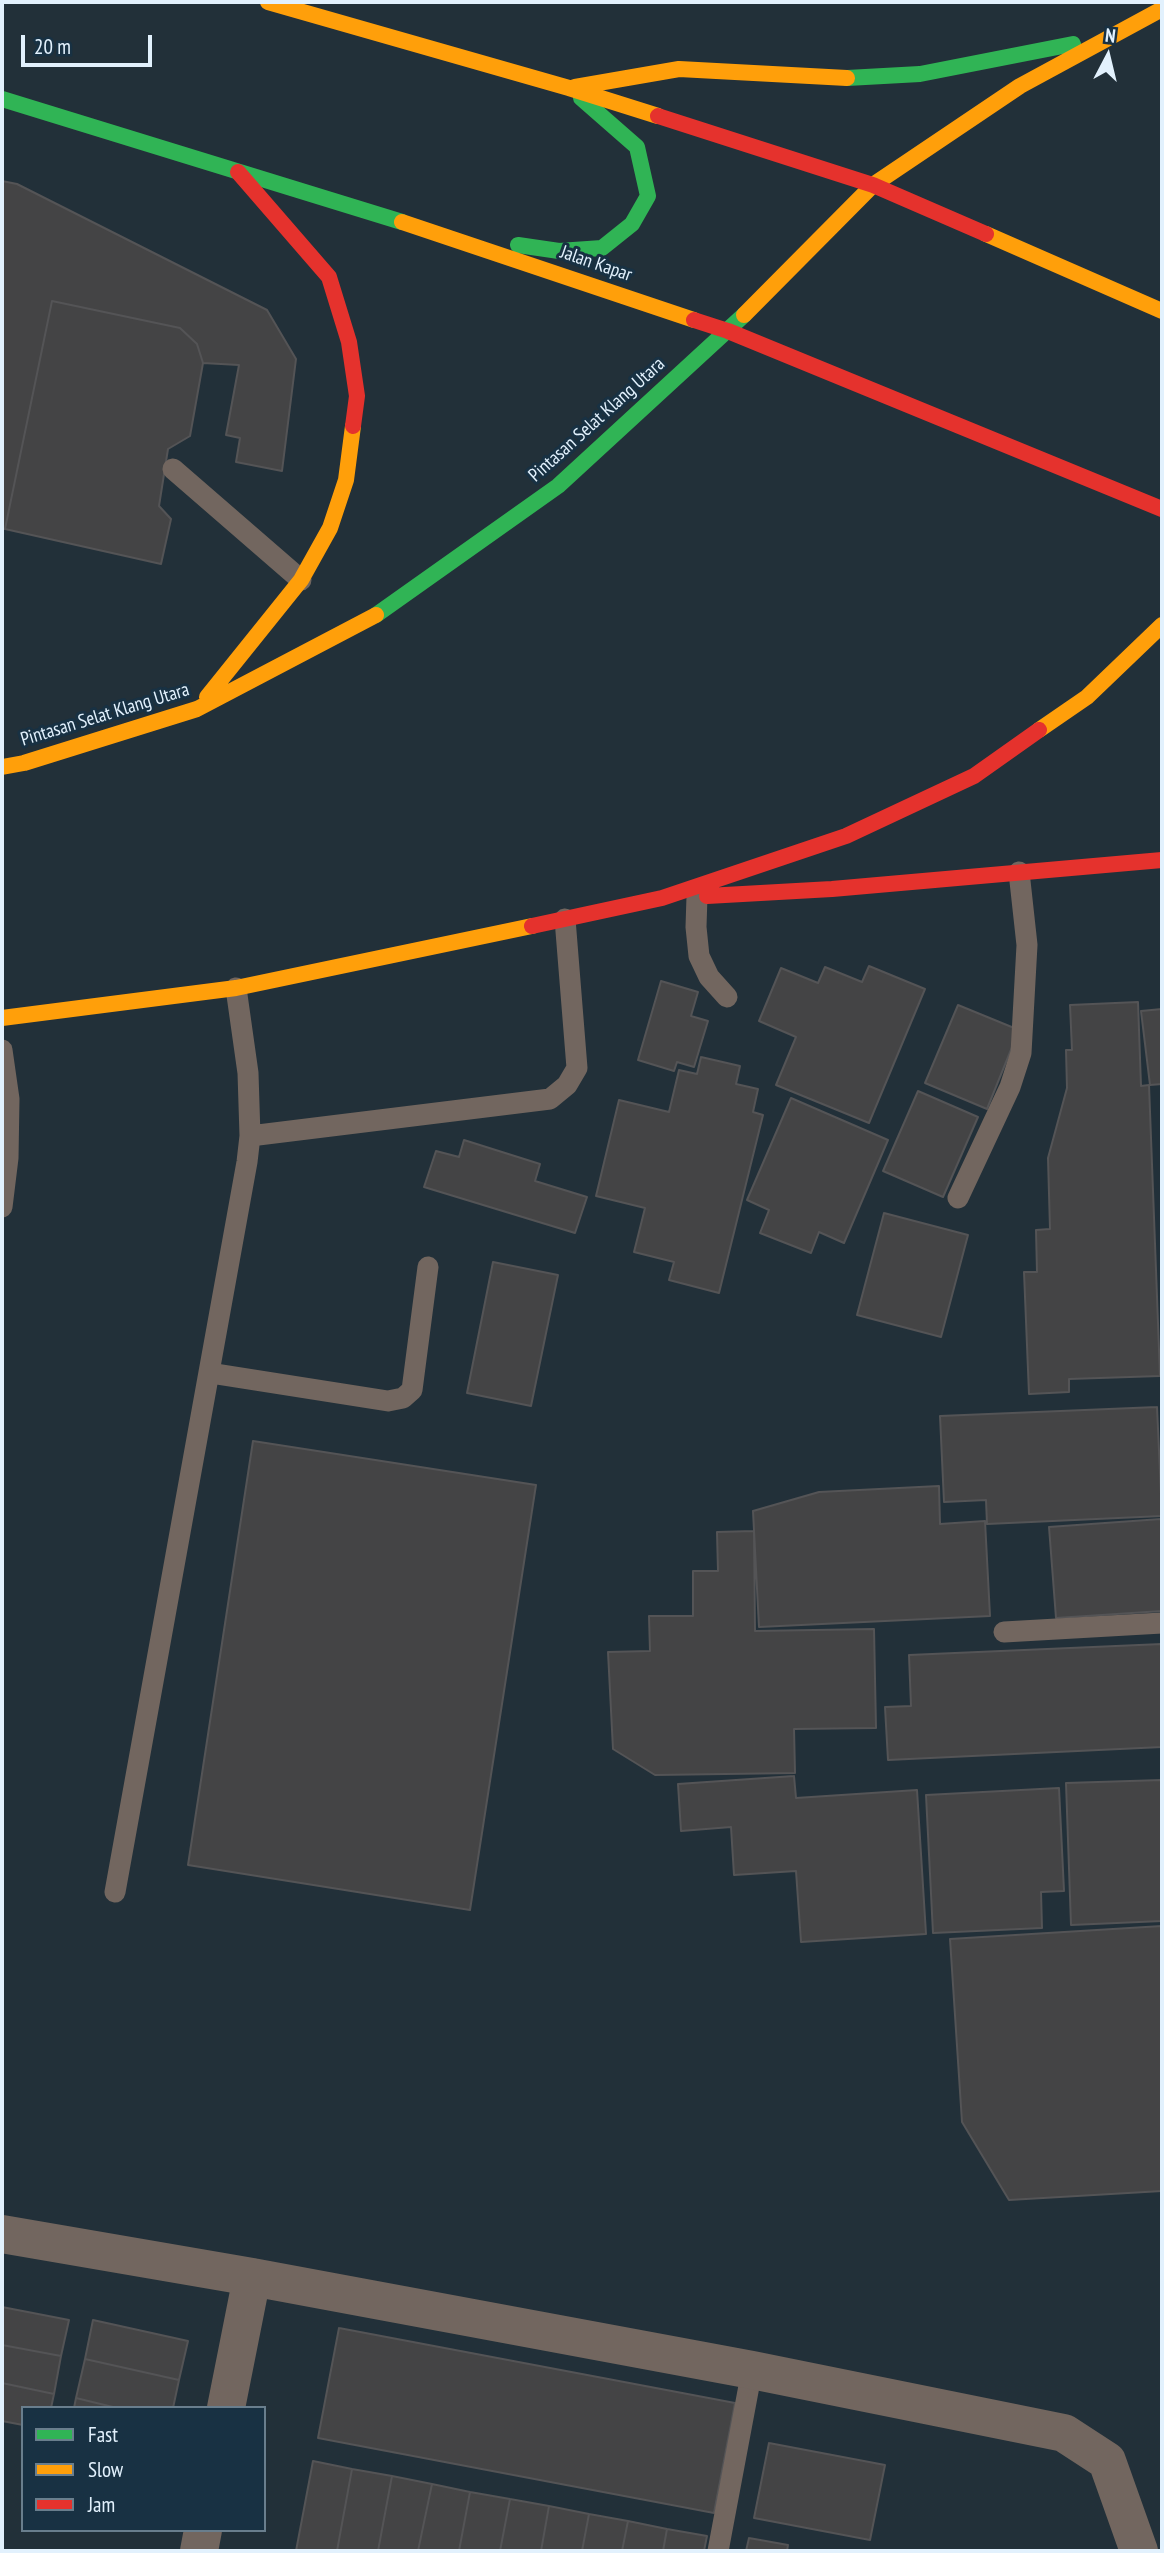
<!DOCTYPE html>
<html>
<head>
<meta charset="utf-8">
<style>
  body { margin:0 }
  #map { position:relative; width:1164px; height:2553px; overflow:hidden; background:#223039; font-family:"PT Sans Narrow",sans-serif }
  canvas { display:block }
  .frame { position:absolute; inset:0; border:4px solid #e2f1fd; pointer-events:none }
  .legend { position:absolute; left:21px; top:2406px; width:245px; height:126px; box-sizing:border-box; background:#183143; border:2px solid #697e8d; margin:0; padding:9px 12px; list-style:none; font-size:21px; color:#e2f1fd }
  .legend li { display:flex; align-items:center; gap:14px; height:35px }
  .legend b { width:35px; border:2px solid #697e8d }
  .north { position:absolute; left:1073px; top:21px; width:70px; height:70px; -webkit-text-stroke:5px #183143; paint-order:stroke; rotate:7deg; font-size:19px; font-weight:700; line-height:28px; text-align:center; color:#e2f1fd }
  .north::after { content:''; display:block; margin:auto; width:24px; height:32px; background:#e2f1fd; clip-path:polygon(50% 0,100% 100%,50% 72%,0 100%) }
  .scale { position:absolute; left:21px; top:35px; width:131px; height:32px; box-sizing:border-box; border:4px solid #e2f1fd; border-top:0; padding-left:9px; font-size:21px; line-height:24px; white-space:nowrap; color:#e2f1fd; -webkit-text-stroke:5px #183143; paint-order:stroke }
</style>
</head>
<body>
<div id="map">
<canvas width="1164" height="2553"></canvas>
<div class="frame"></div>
<ul class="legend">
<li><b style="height:9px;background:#30b455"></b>Fast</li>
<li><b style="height:9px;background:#ff9f0a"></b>Slow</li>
<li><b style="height:9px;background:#e5322d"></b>Jam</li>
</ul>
<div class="north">N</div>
<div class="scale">20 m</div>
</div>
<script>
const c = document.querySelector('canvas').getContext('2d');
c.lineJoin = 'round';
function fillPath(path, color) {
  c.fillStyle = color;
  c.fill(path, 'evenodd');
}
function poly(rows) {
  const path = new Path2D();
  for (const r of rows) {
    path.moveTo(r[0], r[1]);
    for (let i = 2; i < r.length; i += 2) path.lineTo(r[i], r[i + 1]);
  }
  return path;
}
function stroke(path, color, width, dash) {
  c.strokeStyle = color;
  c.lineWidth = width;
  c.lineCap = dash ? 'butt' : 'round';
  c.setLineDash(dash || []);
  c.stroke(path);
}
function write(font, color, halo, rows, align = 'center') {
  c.font = font + ' "PT Sans Narrow",sans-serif';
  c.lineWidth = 6;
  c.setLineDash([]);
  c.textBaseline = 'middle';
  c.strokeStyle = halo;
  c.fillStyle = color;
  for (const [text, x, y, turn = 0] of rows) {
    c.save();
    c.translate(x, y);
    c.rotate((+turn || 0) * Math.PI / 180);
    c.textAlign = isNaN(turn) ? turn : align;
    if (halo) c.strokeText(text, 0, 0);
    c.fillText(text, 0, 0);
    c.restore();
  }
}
const building = poly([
  [2,181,17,184,267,310,296,359,282,471,236,462,240,438,226,435,239,365,203,363,197,344,180,328,52,301,5,529,2,529,2,181],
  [52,301,180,328,197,344,203,363,190,436,168,449,159,506,171,519,161,564,5,529,52,301],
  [869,966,925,989,869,1123,776,1085,796,1037,759,1021,781,968,818,983,825,967,862,982,869,966],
  [661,981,698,992,691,1016,708,1021,694,1067,677,1062,674,1071,638,1060,661,981],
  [1138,1002,1141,1086,1149,1085,1160,1376,1069,1379,1069,1392,1029,1394,1024,1272,1037,1272,1036,1230,1050,1229,1048,1158,1067,1088,1066,1050,1072,1050,1070,1005,1138,1002],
  [958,1005,1019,1030,987,1109,925,1083,958,1005],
  [1162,1009,1162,1084,1150,1085,1141,1011,1162,1009],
  [701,1057,740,1066,736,1084,758,1089,753,1112,763,1115,719,1293,669,1280,674,1262,634,1252,645,1208,596,1196,619,1100,669,1112,679,1070,697,1074,701,1057],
  [918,1091,978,1117,943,1197,883,1171,918,1091],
  [791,1098,888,1140,844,1243,819,1232,811,1253,760,1233,769,1210,747,1200,791,1098],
  [464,1140,540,1164,535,1181,587,1197,575,1233,424,1187,436,1151,459,1157,464,1140],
  [884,1213,968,1235,941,1337,857,1315,884,1213],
  [493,1262,558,1275,531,1406,467,1393,493,1262],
  [1157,1407,1162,1516,987,1524,986,1500,944,1502,940,1416,1157,1407],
  [253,1441,536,1485,470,1910,188,1865,253,1441],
  [939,1486,940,1524,985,1521,990,1616,759,1627,753,1511,819,1492,939,1486],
  [1161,1519,1162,1611,1056,1618,1049,1527,1161,1519],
  [754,1531,755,1631,874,1629,876,1728,794,1729,795,1773,655,1775,613,1749,608,1652,650,1651,649,1616,693,1616,693,1571,718,1571,717,1532,754,1531],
  [1162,1644,1162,1747,888,1760,885,1707,911,1706,909,1655,1162,1644],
  [794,1776,796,1798,917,1790,926,1934,801,1942,796,1871,734,1875,731,1827,681,1831,678,1784,794,1776],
  [1162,1780,1162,1921,1071,1925,1066,1783,1162,1780],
  [1059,1788,1064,1891,1041,1892,1042,1928,933,1933,926,1795,1059,1788],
  [1162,1926,1162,2191,1009,2200,962,2122,950,1939,1162,1926],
  [2,2307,69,2320,61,2356,2,2345,2,2307],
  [93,2320,188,2341,179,2380,85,2359,93,2320],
  [339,2328,735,2403,714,2513,318,2438,339,2328],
  [2,2345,61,2356,54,2394,2,2383,2,2345],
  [85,2359,179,2380,173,2408,117,2408,76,2398,85,2359],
  [2,2383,54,2394,51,2408,23,2408,23,2425,2,2421,2,2383],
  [76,2398,117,2408,74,2408,76,2398],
  [769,2443,885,2465,870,2540,754,2518,769,2443],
  [313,2461,352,2469,337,2551,296,2551,313,2461],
  [352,2469,392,2476,378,2551,337,2551,352,2469],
  [392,2476,432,2484,418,2551,378,2551,392,2476],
  [432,2484,470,2492,459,2551,418,2551,432,2484],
  [470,2492,510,2499,500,2551,459,2551,470,2492],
  [510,2499,549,2506,541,2551,500,2551,510,2499],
  [549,2506,589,2514,582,2551,541,2551,549,2506],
  [589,2514,628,2521,622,2551,582,2551,589,2514],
  [628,2521,667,2529,663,2551,622,2551,628,2521],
  [667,2529,707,2536,704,2551,663,2551,667,2529],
  [749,2538,788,2545,787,2551,746,2551,749,2538]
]);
fillPath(building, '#444445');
stroke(building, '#545456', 2);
stroke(poly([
  [173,469,301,580],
  [697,896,696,927,699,956,709,977,727,997],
  [2,1050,9,1099,8,1158,2,1207],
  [250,1136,550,1099,567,1085,577,1068,565,919],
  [958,1198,1010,1087,1021,1053,1027,945,1019,872],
  [210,1373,388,1401,403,1398,412,1390,428,1267],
  [1004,1632,1162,1623],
  [115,1892,247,1162,250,1136,248,1073,236,988],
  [718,2551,752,2370]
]), '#72665f', 21);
stroke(poly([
  [2,2234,252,2277,752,2370,1064,2433,1107,2461,1139,2551],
  [226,2408,252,2277],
  [199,2551,203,2530]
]), '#72665f', 38);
stroke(poly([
  [847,78,920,74,1073,44],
  [2,99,402,222],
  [518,245,559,251,602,248,632,224,648,196,637,147,581,98],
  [376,615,558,486,744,315]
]), '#30b455', 16);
stroke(poly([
  [268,2,569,88,658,116],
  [575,87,679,69,847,78],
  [402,222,694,320],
  [986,234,1162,311],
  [744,315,873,185,1020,86,1162,9],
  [207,697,301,580,330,528,346,480,353,426],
  [1039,730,1087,697,1162,625],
  [2,767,24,763,197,709,376,615],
  [2,1018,236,988,532,926]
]), '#ff9f0a', 16);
stroke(poly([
  [658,116,873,185,986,234],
  [238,172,329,277,349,342,357,396,353,426],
  [694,320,728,331,1162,509],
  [707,896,832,889,1162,860],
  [532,926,662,898,846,836,974,776,1039,730]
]), '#e5322d', 16);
write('19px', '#e2f1fd', '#183143', [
  ["Jalan Kapar",596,264,19],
  ["Pintasan Selat Klang Utara",597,420,-42],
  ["Pintasan Selat Klang Utara",105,715,-17]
]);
</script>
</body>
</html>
